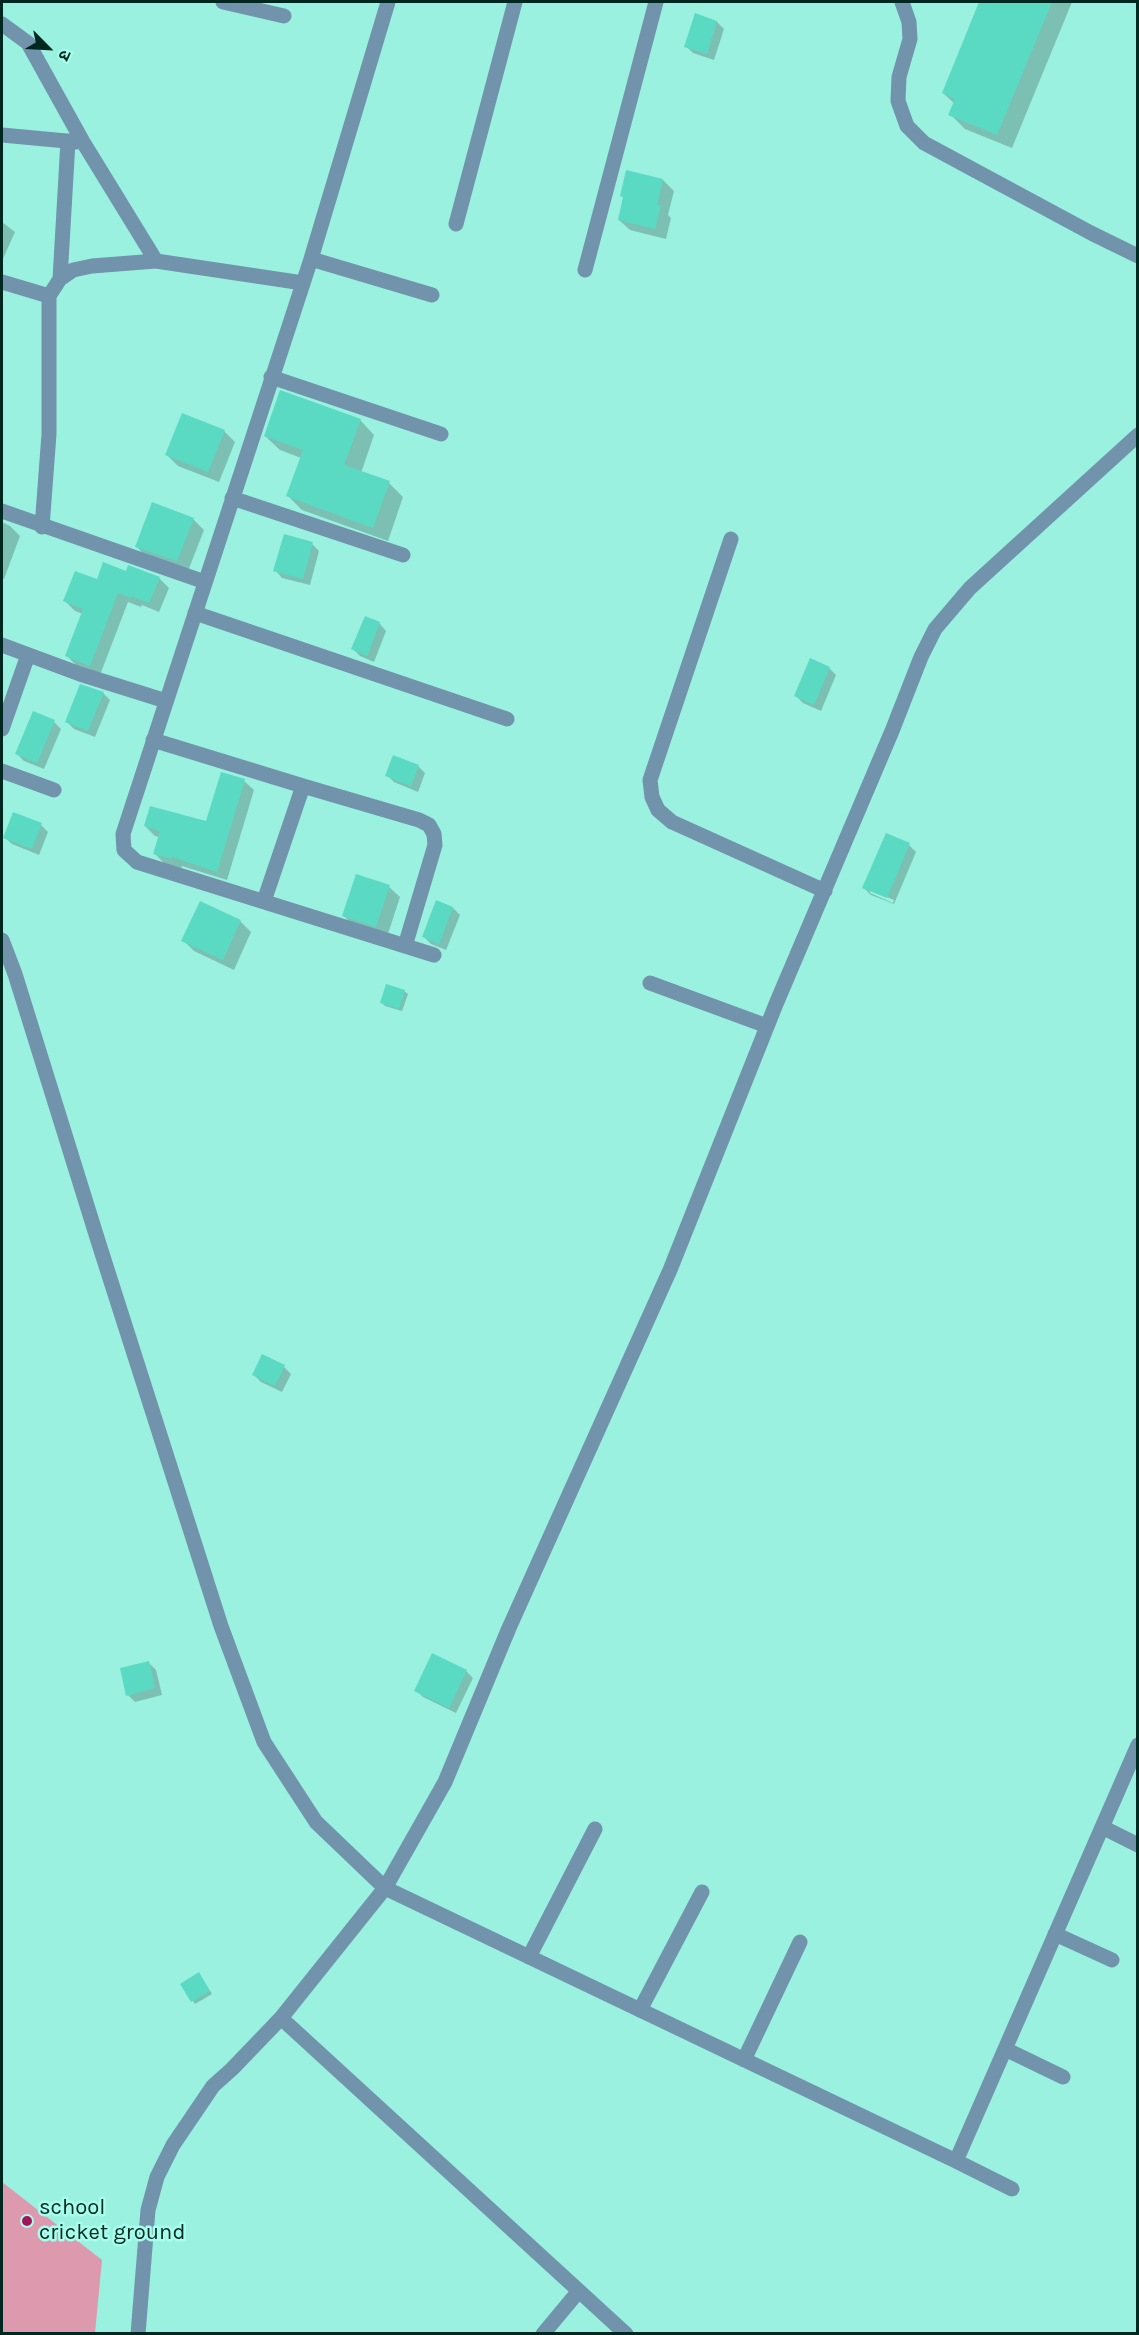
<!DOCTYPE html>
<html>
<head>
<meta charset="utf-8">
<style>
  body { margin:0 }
  #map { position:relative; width:1139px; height:2335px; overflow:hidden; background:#9af1df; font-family:Karla,"Noto Sans Devanagari",sans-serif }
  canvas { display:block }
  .frame { position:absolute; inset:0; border:3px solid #012721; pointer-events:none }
  .north { position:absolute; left:18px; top:18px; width:60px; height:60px; -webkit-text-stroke:4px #a7feec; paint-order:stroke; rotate:114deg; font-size:16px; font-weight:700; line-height:24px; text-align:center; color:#012721 }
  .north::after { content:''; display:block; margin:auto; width:21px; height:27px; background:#012721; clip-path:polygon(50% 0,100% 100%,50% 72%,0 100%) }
</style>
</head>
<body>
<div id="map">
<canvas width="1139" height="2335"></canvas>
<div class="frame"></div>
<div class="north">उ</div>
</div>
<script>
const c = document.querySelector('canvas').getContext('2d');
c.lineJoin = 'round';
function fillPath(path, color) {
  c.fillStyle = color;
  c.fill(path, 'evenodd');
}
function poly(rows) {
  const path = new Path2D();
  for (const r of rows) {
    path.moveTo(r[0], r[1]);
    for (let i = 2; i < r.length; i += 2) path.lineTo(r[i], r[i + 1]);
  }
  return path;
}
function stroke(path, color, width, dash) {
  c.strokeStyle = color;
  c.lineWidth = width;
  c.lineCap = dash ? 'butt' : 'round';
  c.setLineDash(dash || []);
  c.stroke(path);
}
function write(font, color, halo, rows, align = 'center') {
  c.font = font + ' Karla,sans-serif';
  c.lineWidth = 5;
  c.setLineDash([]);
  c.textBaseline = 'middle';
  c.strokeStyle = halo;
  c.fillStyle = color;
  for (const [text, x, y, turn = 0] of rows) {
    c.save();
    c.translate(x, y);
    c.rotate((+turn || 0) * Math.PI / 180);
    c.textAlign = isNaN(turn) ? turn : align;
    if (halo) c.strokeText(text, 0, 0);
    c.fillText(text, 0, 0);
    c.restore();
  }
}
fillPath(poly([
  [2,2182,102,2260,95,2333,2,2333]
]), '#dd99ae');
fillPath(poly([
  [981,2,1072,2,1012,148,965,129,950,114,955,104,943,93],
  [696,15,717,22,724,29,714,60,693,53,686,46],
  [663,180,674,191,668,215,671,218,666,239,630,230,619,220,624,198,621,195],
  [2,222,15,232,2,261],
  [360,420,374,435,361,473,389,483,403,497,388,541,302,510,288,496,301,458,280,450,265,436],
  [224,431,235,442,219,482,178,466,167,455],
  [193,519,204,530,188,571,147,558,137,547],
  [2,522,10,526,20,536,4,579,2,578],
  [312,544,319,551,310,585,282,578,275,570],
  [126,573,159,578,169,588,159,612,142,605,141,607,128,602,100,675,77,666,67,656,83,614,75,611,65,601,98,581],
  [379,623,386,631,374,662,360,656,353,649],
  [829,668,836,675,821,711,803,703,796,696],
  [103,693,110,700,95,737,74,729,67,722],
  [54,722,61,729,44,769,24,761,17,754],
  [418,766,425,773,418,792,394,782,387,775],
  [244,781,254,790,227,880,182,866,181,868,165,864,155,854,160,837,155,836,145,826,207,823],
  [41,825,48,832,39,855,12,844,4,837],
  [909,845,916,852,894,904,871,895,864,888],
  [870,890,894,900,893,903,870,893],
  [389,887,400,897,387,937,354,926,343,915],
  [437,902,453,908,460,915,446,950,431,944,424,937],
  [240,921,251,932,234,970,194,951,183,940],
  [404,991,408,994,402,1011,385,1006,382,1003],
  [284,1367,291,1374,282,1392,261,1382,254,1375],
  [149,1663,156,1670,162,1695,135,1702,128,1695],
  [466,1671,473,1678,456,1713,423,1697,416,1690],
  [199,1974,212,1994,195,2004,182,1985]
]), '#0003');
fillPath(poly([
  [979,2,1052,2,997,135,948,115,955,99,942,93],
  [695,13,717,21,707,54,684,47],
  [626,170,663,179,657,205,661,206,655,229,618,220,623,197,620,196],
  [280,390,361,419,344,465,390,481,373,528,286,496,303,450,264,436],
  [182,413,225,430,208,472,165,455],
  [152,502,194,518,177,561,135,547],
  [284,534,313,542,303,579,273,571],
  [103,562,126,571,128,565,160,577,149,603,131,596,131,598,118,593,90,666,65,656,83,609,63,601,75,571,97,579],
  [365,616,380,622,367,656,351,649],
  [810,658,830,667,814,705,794,696],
  [80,684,104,692,88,731,65,722],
  [33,711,55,720,37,763,15,754],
  [393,755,419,765,411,786,385,776],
  [221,772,245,779,217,872,172,857,172,859,153,854,160,831,144,826,150,806,206,821],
  [13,812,42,823,32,849,3,838],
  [886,833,910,843,887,898,862,888],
  [356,874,390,885,376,927,342,916],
  [436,900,453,907,439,944,422,937],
  [200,901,241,920,223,960,181,941],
  [386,984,405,990,399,1009,380,1003],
  [262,1354,285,1365,275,1386,252,1375],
  [432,1653,467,1670,449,1708,414,1691],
  [149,1661,155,1688,126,1696,120,1668],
  [199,1972,210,1991,191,2002,180,1984]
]), '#5adac3');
stroke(poly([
  [223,2,284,16],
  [388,2,311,259,123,834,124,850,137,862,434,955],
  [902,2,909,22,910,39,899,77,898,101,907,126,924,143,1091,233,1138,256],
  [2,24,28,43,83,142,156,261],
  [2,135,77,142],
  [456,224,515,2],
  [311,259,432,295],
  [585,270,656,2],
  [60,279,68,141],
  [2,282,49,296,49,434,42,527],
  [49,296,60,279,73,270,92,266,156,261,303,283],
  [271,377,441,434],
  [232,498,403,555],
  [2,511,205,582],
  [731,539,650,780,652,797,658,810,672,822,825,891],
  [195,613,507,719],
  [2,645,80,674,166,701],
  [2,729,28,655],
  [153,740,303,786,264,901],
  [2,771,54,790],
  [303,786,419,820,429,825,434,834,435,845,405,946],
  [2,940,15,974,99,1244,221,1626,264,1742,316,1822,385,1888,956,2161,1138,1745],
  [650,983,767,1026],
  [1102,1827,1138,1845],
  [1055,1934,1112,1960],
  [529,1957,595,1829],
  [640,2010,702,1892],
  [281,2018,626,2334],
  [1005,2049,1063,2077],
  [744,2060,800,1942],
  [956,2161,1012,2189],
  [138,2334,148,2210,157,2177,173,2145,213,2086,232,2069,281,2018,385,1888,445,1782,509,1628,670,1270,776,1004,892,731,921,657,935,629,970,588,1138,435],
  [543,2334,578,2292]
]), '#7193ab', 15);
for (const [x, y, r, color] of [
  [27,2221,6,"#a41558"]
]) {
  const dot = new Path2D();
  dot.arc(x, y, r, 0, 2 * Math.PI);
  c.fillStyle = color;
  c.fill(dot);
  stroke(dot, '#a7feec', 2);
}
write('22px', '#012721', '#a7feec', [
  ["school",39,2208],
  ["cricket ground",39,2233]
], 'left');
</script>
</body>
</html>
